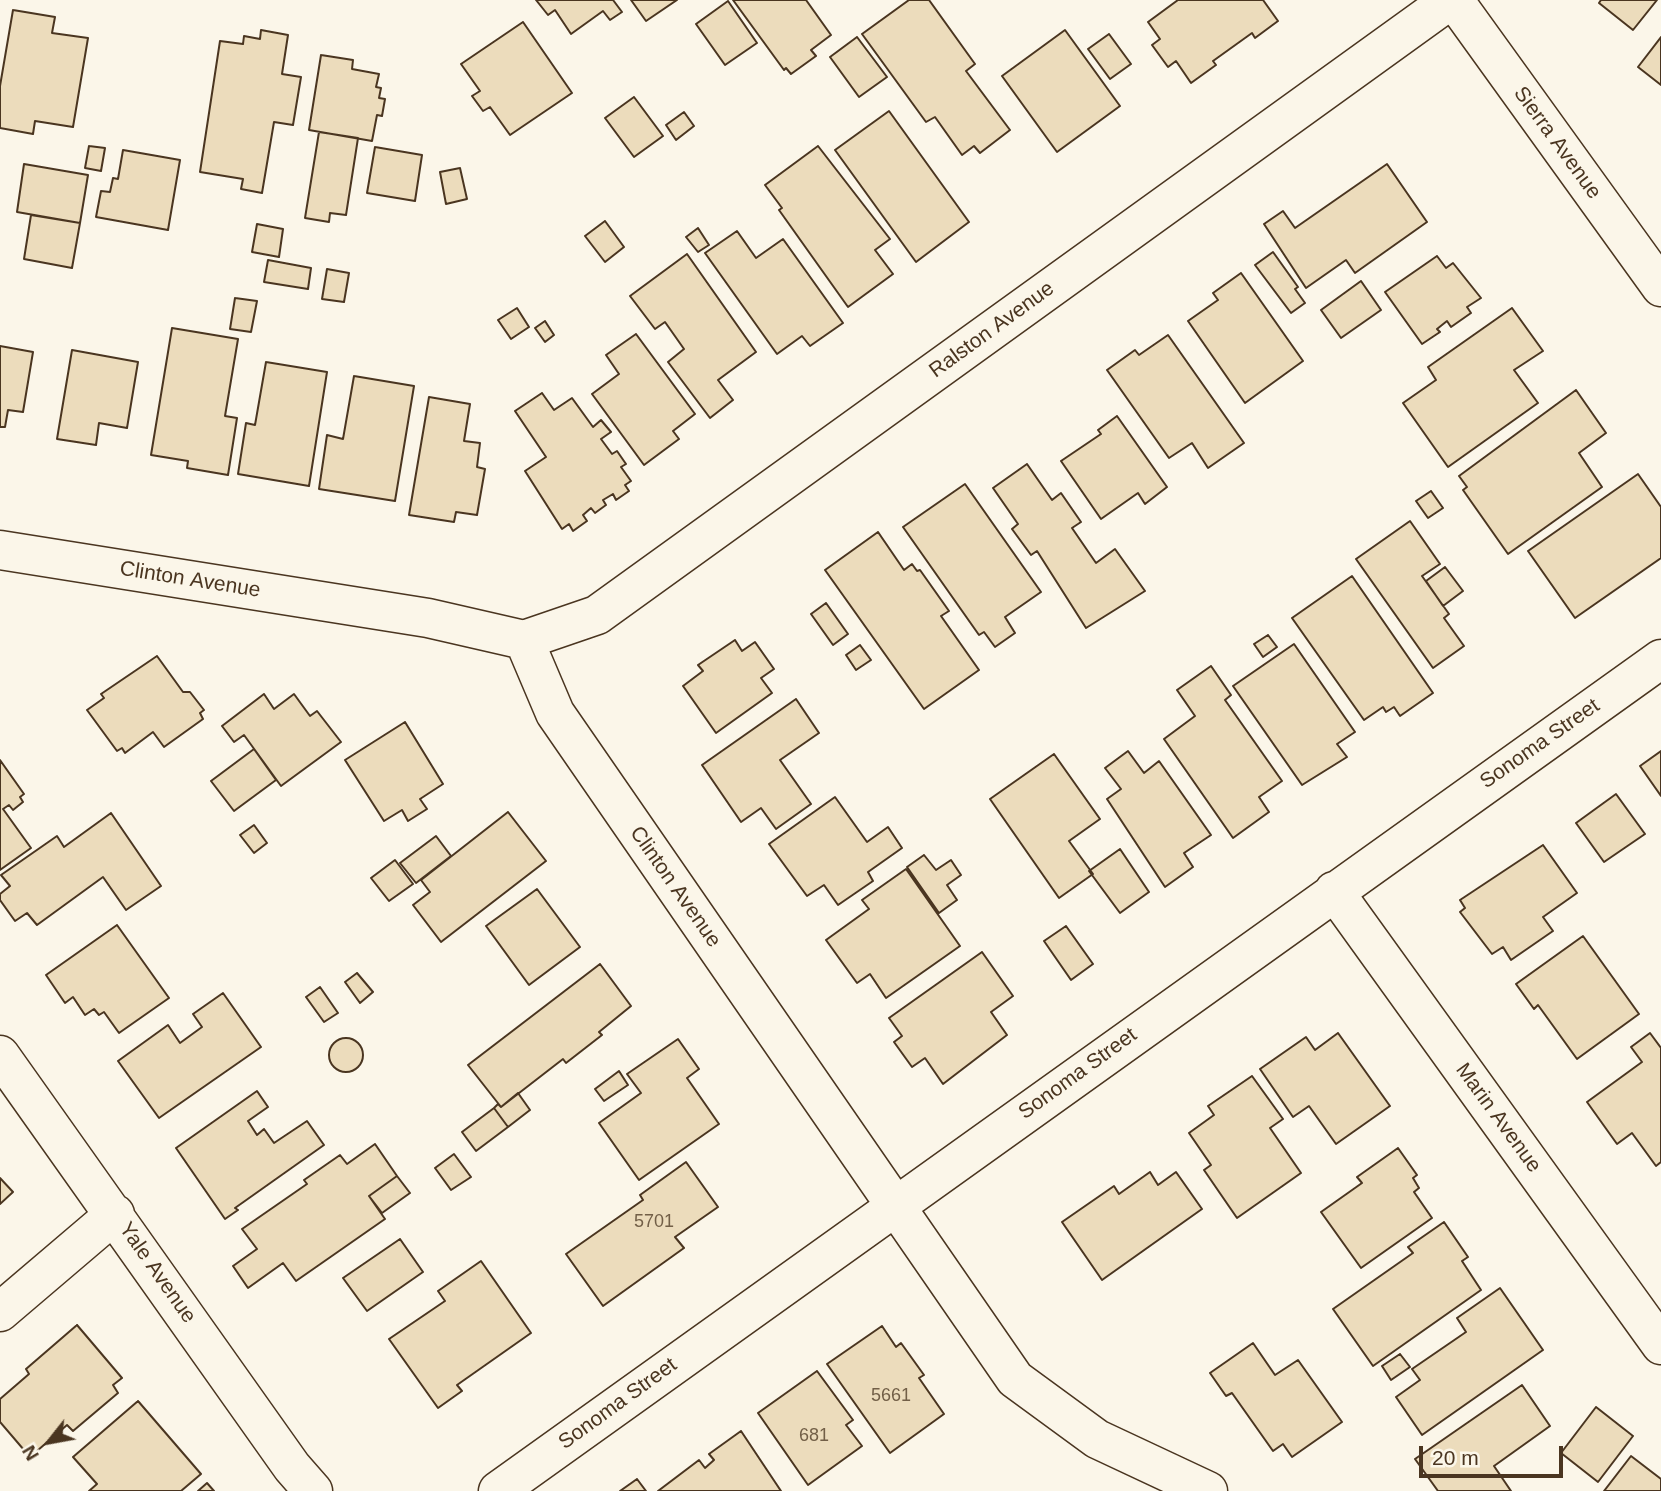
<!DOCTYPE html>
<html>
<head>
<meta charset="utf-8">
<style>
  body { margin:0 }
  #map { position:relative; width:1661px; height:1491px; overflow:hidden; background:#fbf6e9; font-family:Arial,sans-serif }
  canvas { display:block }
  .north { position:absolute; left:14px; top:1407px; width:70px; height:70px; -webkit-text-stroke:5px #fbf6e9; paint-order:stroke; rotate:239deg; font-size:19px; font-weight:700; line-height:28px; text-align:center; color:#4a3520 }
  .north::after { content:''; display:block; margin:auto; width:24px; height:32px; background:#4a3520; clip-path:polygon(50% 0,100% 100%,50% 72%,0 100%) }
  .scale { position:absolute; left:1419px; top:1446px; width:144px; height:32px; box-sizing:border-box; border:4px solid #4a3520; border-top:0; padding-left:9px; font-size:21px; line-height:24px; white-space:nowrap; color:#4a3520; -webkit-text-stroke:5px #fbf6e9; paint-order:stroke }
</style>
</head>
<body>
<div id="map">
<canvas width="1661" height="1491"></canvas>
<div class="north">N</div>
<div class="scale">20 m</div>
</div>
<script>
const c = document.querySelector('canvas').getContext('2d');
c.lineJoin = 'round';
function fillPath(path, color) {
  c.fillStyle = color;
  c.fill(path, 'evenodd');
}
function poly(rows) {
  const path = new Path2D();
  for (const r of rows) {
    if (r.length === 3) {
      path.moveTo(r[0] + r[2], r[1]);
      path.arc(r[0], r[1], r[2], 0, 2 * Math.PI);
      continue;
    }
    path.moveTo(r[0], r[1]);
    for (let i = 2; i < r.length; i += 2) path.lineTo(r[i], r[i + 1]);
  }
  return path;
}
function stroke(path, color, width, dash) {
  c.strokeStyle = color;
  c.lineWidth = width;
  c.lineCap = dash ? 'butt' : 'round';
  c.setLineDash(dash || []);
  c.stroke(path);
}
function write(font, color, halo, rows, align = 'center') {
  c.font = font + ' Arial,sans-serif';
  c.lineWidth = 5;
  c.setLineDash([]);
  c.textBaseline = 'middle';
  c.strokeStyle = halo;
  c.fillStyle = color;
  for (const [text, x, y, turn = 0] of rows) {
    c.save();
    c.translate(x, y);
    c.rotate((+turn || 0) * Math.PI / 180);
    c.textAlign = isNaN(turn) ? turn : align;
    if (halo) c.strokeText(text, 0, 0);
    c.fillText(text, 0, 0);
    c.restore();
  }
}
const building = poly([
  [536,0,613,0,622,12,610,20,603,11,571,34,555,10,548,15,536,0],
  [631,0,677,0,646,21,631,0],
  [733,0,806,0,831,35,811,50,816,56,791,74,786,68,784,70,733,0],
  [909,0,929,0,975,64,966,71,1010,130,980,153,974,146,962,155,935,117,926,122,862,34,909,0],
  [1178,0,1263,0,1278,21,1255,38,1252,33,1213,61,1216,65,1191,83,1176,61,1168,67,1152,45,1160,39,1148,22,1178,0],
  [1601,0,1657,0,1633,30,1599,3,1601,0],
  [728,1,757,43,725,65,696,24,728,1],
  [13,10,55,17,52,33,88,38,73,127,35,121,33,134,0,128,0,86,13,10],
  [523,22,572,93,510,135,490,107,483,111,472,96,480,91,461,64,523,22],
  [261,30,288,35,282,74,301,77,293,125,274,122,262,193,241,189,243,179,200,172,220,41,243,44,244,36,260,39,261,30],
  [1065,30,1120,106,1057,152,1002,76,1065,30],
  [1109,34,1131,64,1110,79,1088,49,1109,34],
  [857,37,887,77,859,97,830,57,857,37],
  [1661,37,1661,85,1638,67,1661,37],
  [321,55,353,60,352,69,379,74,376,87,381,88,379,98,385,99,382,116,377,115,372,141,309,130,321,55],
  [634,97,663,136,634,157,605,118,634,97],
  [889,111,969,222,916,262,835,150,889,111],
  [684,112,694,126,676,140,666,125,684,112],
  [319,132,358,138,346,215,330,213,329,222,305,218,319,132],
  [89,146,105,148,101,171,85,168,89,146],
  [818,146,890,239,875,250,893,274,848,307,779,210,782,208,765,185,818,146],
  [375,147,422,155,415,201,367,193,375,147],
  [123,150,180,160,168,230,96,217,101,191,110,192,113,178,118,179,123,150],
  [24,164,88,175,80,223,17,212,24,164],
  [1387,164,1427,222,1355,273,1346,260,1306,288,1264,224,1283,211,1295,228,1387,164],
  [460,168,467,199,446,204,440,172,460,168],
  [31,215,80,223,72,268,24,259,31,215],
  [605,221,624,247,605,262,585,236,605,221],
  [257,224,283,229,279,257,252,252,257,224],
  [698,228,709,245,698,252,686,237,698,228],
  [737,231,756,258,783,239,843,323,810,346,802,336,777,354,705,253,737,231],
  [1273,252,1298,287,1295,289,1305,303,1291,313,1255,265,1273,252],
  [687,254,756,352,718,380,733,400,710,418,668,362,684,349,665,322,655,329,630,296,687,254],
  [1437,256,1446,268,1453,263,1481,298,1467,307,1471,313,1451,327,1447,321,1437,329,1440,332,1422,344,1385,292,1437,256],
  [268,260,311,268,308,289,264,282,268,260],
  [327,269,349,273,344,302,322,299,327,269],
  [1241,273,1303,361,1245,403,1188,321,1218,300,1213,293,1241,273],
  [1361,281,1381,310,1341,338,1321,310,1361,281],
  [235,298,257,301,251,332,230,329,235,298],
  [517,308,529,327,511,339,498,320,517,308],
  [1512,308,1543,351,1514,370,1538,403,1448,467,1403,403,1436,380,1428,367,1512,308],
  [545,321,554,335,545,342,535,328,545,321],
  [172,328,238,339,225,416,237,418,228,475,187,468,188,461,151,455,172,328],
  [636,334,695,414,673,431,679,439,644,465,592,394,619,374,606,355,636,334],
  [1168,335,1244,443,1208,468,1192,443,1169,458,1107,370,1135,350,1139,355,1168,335],
  [0,346,33,352,23,412,8,410,5,427,0,427,0,346],
  [72,350,138,362,127,428,99,423,96,445,57,439,72,350],
  [266,362,327,372,309,486,238,474,246,423,255,425,266,362],
  [354,376,414,386,395,501,319,489,327,435,343,439,354,376],
  [1576,390,1606,433,1579,453,1602,487,1508,554,1463,490,1467,487,1459,476,1576,390],
  [542,393,554,410,572,398,593,427,601,420,611,432,601,439,612,454,617,451,626,464,621,467,631,481,625,485,629,491,616,500,613,494,603,500,606,505,595,513,591,508,583,515,587,521,573,531,569,524,562,529,525,471,546,457,515,411,542,393],
  [429,397,470,404,464,441,480,443,477,467,485,469,477,515,456,512,454,522,409,515,429,397],
  [1117,416,1167,487,1145,504,1138,493,1101,519,1061,461,1101,434,1098,430,1117,416],
  [1027,464,1052,500,1061,493,1081,522,1072,528,1096,563,1115,549,1145,591,1086,628,1037,551,1031,555,1012,529,1018,524,993,488,1027,464],
  [1638,474,1661,507,1661,558,1575,618,1528,551,1638,474],
  [965,484,1041,592,1005,617,1015,633,995,647,984,632,979,635,903,527,965,484],
  [1431,491,1443,508,1428,518,1416,501,1431,491],
  [1410,521,1440,564,1422,576,1449,614,1444,618,1464,646,1433,668,1356,559,1410,521],
  [878,532,904,570,912,564,917,571,920,570,949,611,941,616,979,670,924,709,825,570,878,532],
  [1445,567,1463,591,1443,606,1426,581,1445,567],
  [1352,576,1433,693,1400,716,1394,707,1386,712,1383,707,1364,720,1292,618,1352,576],
  [826,603,848,634,833,645,811,614,826,603],
  [1268,635,1277,647,1263,657,1254,644,1268,635],
  [735,640,742,651,755,642,774,669,761,678,772,693,716,733,683,686,703,671,698,665,735,640],
  [1294,644,1355,732,1337,744,1347,757,1302,785,1233,686,1294,644],
  [860,645,871,660,856,670,846,655,860,645],
  [157,656,183,692,190,692,204,710,200,713,203,719,164,747,153,732,125,753,122,748,117,751,87,710,104,698,101,694,157,656],
  [1211,666,1231,695,1225,700,1282,781,1259,797,1269,812,1233,838,1164,739,1195,716,1177,690,1211,666],
  [264,694,274,709,294,694,310,716,317,711,341,742,281,786,244,735,234,742,222,726,264,694],
  [796,699,819,733,780,760,811,804,776,829,761,808,741,822,702,765,796,699],
  [405,722,443,784,420,799,427,809,408,821,402,810,384,821,345,760,405,722],
  [254,749,276,780,234,811,211,781,254,749],
  [1128,751,1144,773,1159,761,1211,835,1184,853,1193,867,1165,887,1107,799,1121,789,1105,768,1128,751],
  [1661,751,1661,796,1640,766,1661,751],
  [1054,754,1100,819,1069,841,1093,874,1059,898,990,799,1054,754],
  [0,760,24,794,20,797,23,802,13,810,9,805,3,809,31,848,0,870,0,760],
  [1616,794,1645,834,1604,862,1576,823,1616,794],
  [835,797,867,842,888,827,902,848,868,872,873,881,838,905,824,885,807,896,769,844,835,797],
  [508,812,546,861,441,942,413,905,430,892,421,880,508,812],
  [111,813,161,886,126,910,103,877,37,925,27,913,15,921,0,900,0,894,10,886,1,875,57,836,64,847,111,813],
  [254,825,267,843,254,853,240,835,254,825],
  [436,836,451,856,416,883,400,863,436,836],
  [1543,845,1577,893,1543,917,1553,931,1511,960,1503,947,1492,954,1460,912,1465,908,1460,900,1543,845],
  [1120,849,1149,892,1120,913,1089,871,1120,849],
  [924,855,936,870,951,860,961,875,947,885,957,900,939,913,907,867,924,855],
  [395,860,413,884,389,901,371,878,395,860],
  [906,869,960,946,886,998,870,974,857,983,826,940,869,909,862,900,906,869],
  [537,889,580,947,529,985,486,926,537,889],
  [117,925,169,998,119,1033,104,1012,99,1015,94,1009,85,1015,73,997,65,1003,46,975,117,925],
  [1066,926,1093,964,1071,980,1044,941,1066,926],
  [1583,936,1639,1014,1577,1059,1538,1005,1534,1009,1516,984,1583,936],
  [982,952,1013,996,991,1012,1007,1035,943,1084,925,1058,912,1067,894,1042,902,1036,889,1018,982,952],
  [600,964,631,1006,599,1032,602,1035,566,1063,563,1059,501,1107,468,1065,600,964],
  [357,973,373,992,360,1003,345,982,357,973],
  [320,987,338,1013,324,1022,306,997,320,987],
  [223,993,261,1047,159,1118,118,1061,168,1025,180,1043,202,1027,193,1014,223,993],
  [1338,1033,1390,1106,1336,1144,1309,1106,1293,1117,1260,1069,1306,1037,1315,1050,1338,1033],
  [1650,1033,1661,1048,1661,1162,1656,1166,1632,1133,1617,1144,1587,1102,1642,1062,1631,1047,1650,1033],
  [346,1055,17],
  [678,1039,699,1069,687,1078,719,1124,639,1180,599,1123,641,1093,627,1074,678,1039],
  [619,1071,628,1085,604,1101,595,1089,619,1071],
  [1252,1076,1283,1119,1270,1128,1301,1173,1237,1218,1204,1170,1211,1165,1189,1133,1214,1115,1208,1106,1252,1076],
  [257,1091,268,1107,248,1121,257,1135,264,1129,274,1143,307,1121,324,1145,235,1208,238,1210,225,1219,176,1148,257,1091],
  [518,1093,530,1110,508,1127,494,1108,498,1104,501,1107,518,1093],
  [494,1108,508,1127,476,1151,462,1132,494,1108],
  [375,1144,397,1176,369,1196,385,1219,296,1281,283,1263,248,1288,233,1266,257,1249,242,1229,307,1184,304,1180,340,1155,347,1164,375,1144],
  [1398,1148,1417,1175,1413,1178,1419,1188,1414,1192,1432,1218,1361,1268,1321,1212,1362,1183,1357,1177,1398,1148],
  [454,1154,471,1177,451,1190,435,1168,454,1154],
  [686,1162,718,1207,675,1237,684,1248,603,1306,566,1254,643,1200,640,1195,686,1162],
  [1150,1172,1158,1185,1176,1172,1202,1209,1102,1280,1062,1222,1114,1186,1119,1194,1150,1172],
  [397,1176,410,1193,382,1213,369,1196,397,1176],
  [0,1178,13,1192,0,1204,0,1178],
  [1444,1222,1468,1257,1462,1261,1481,1290,1373,1366,1333,1309,1413,1253,1408,1247,1444,1222],
  [400,1239,423,1272,367,1311,343,1278,400,1239],
  [481,1261,531,1333,457,1385,462,1391,438,1408,389,1339,445,1301,438,1291,481,1261],
  [1500,1288,1543,1350,1422,1435,1396,1397,1420,1380,1412,1369,1466,1332,1457,1318,1500,1288],
  [77,1325,122,1378,113,1385,118,1393,73,1431,67,1425,30,1457,0,1422,0,1399,29,1374,26,1369,77,1325],
  [882,1326,896,1347,901,1343,924,1375,919,1378,944,1414,890,1453,827,1364,882,1326],
  [1253,1343,1275,1375,1298,1360,1342,1422,1292,1457,1283,1444,1273,1451,1232,1393,1226,1396,1210,1373,1253,1343],
  [1400,1354,1410,1367,1391,1380,1382,1366,1400,1354],
  [817,1371,853,1420,846,1425,862,1446,808,1485,758,1413,817,1371],
  [1522,1385,1550,1426,1494,1466,1511,1491,1438,1491,1415,1459,1522,1385],
  [138,1401,201,1474,181,1491,89,1491,97,1484,73,1457,138,1401],
  [1596,1407,1633,1436,1598,1482,1561,1453,1596,1407],
  [741,1431,781,1491,658,1491,699,1460,705,1468,714,1460,709,1454,741,1431],
  [1631,1456,1661,1479,1661,1491,1604,1491,1631,1456],
  [637,1479,646,1491,620,1491,637,1479],
  [207,1483,214,1491,198,1491,207,1483]
]);
fillPath(building, '#ecdcbc');
stroke(building, '#4a3520', 2);
const minor = poly([
  [1454,0,1661,287],
  [0,550,428,618,524,640,555,713,1015,1379,1097,1439,1208,1491],
  [524,640,597,615,1450,0],
  [1334,891,1661,1345],
  [0,1055,292,1467,313,1491],
  [0,1312,115,1214],
  [498,1491,1661,659]
]);
stroke(minor, '#4a3520', 41);
stroke(minor, '#fbf6e9', 38);
write('18px', '#725f47', null, [
  ["5701",654,1222],
  ["5661",891,1396],
  ["681",814,1436]
]);
write('21px', '#4a3520', '#fbf6e9', [
  ["Sierra Avenue",1557,143,54],
  ["Ralston Avenue",992,330,-36],
  ["Clinton Avenue",190,580,9],
  ["Sonoma Street",1540,744,-35],
  ["Clinton Avenue",675,887,55],
  ["Sonoma Street",1078,1074,-36],
  ["Marin Avenue",1498,1118,54],
  ["Yale Avenue",157,1273,55],
  ["Sonoma Street",618,1404,-36]
]);
</script>
</body>
</html>
